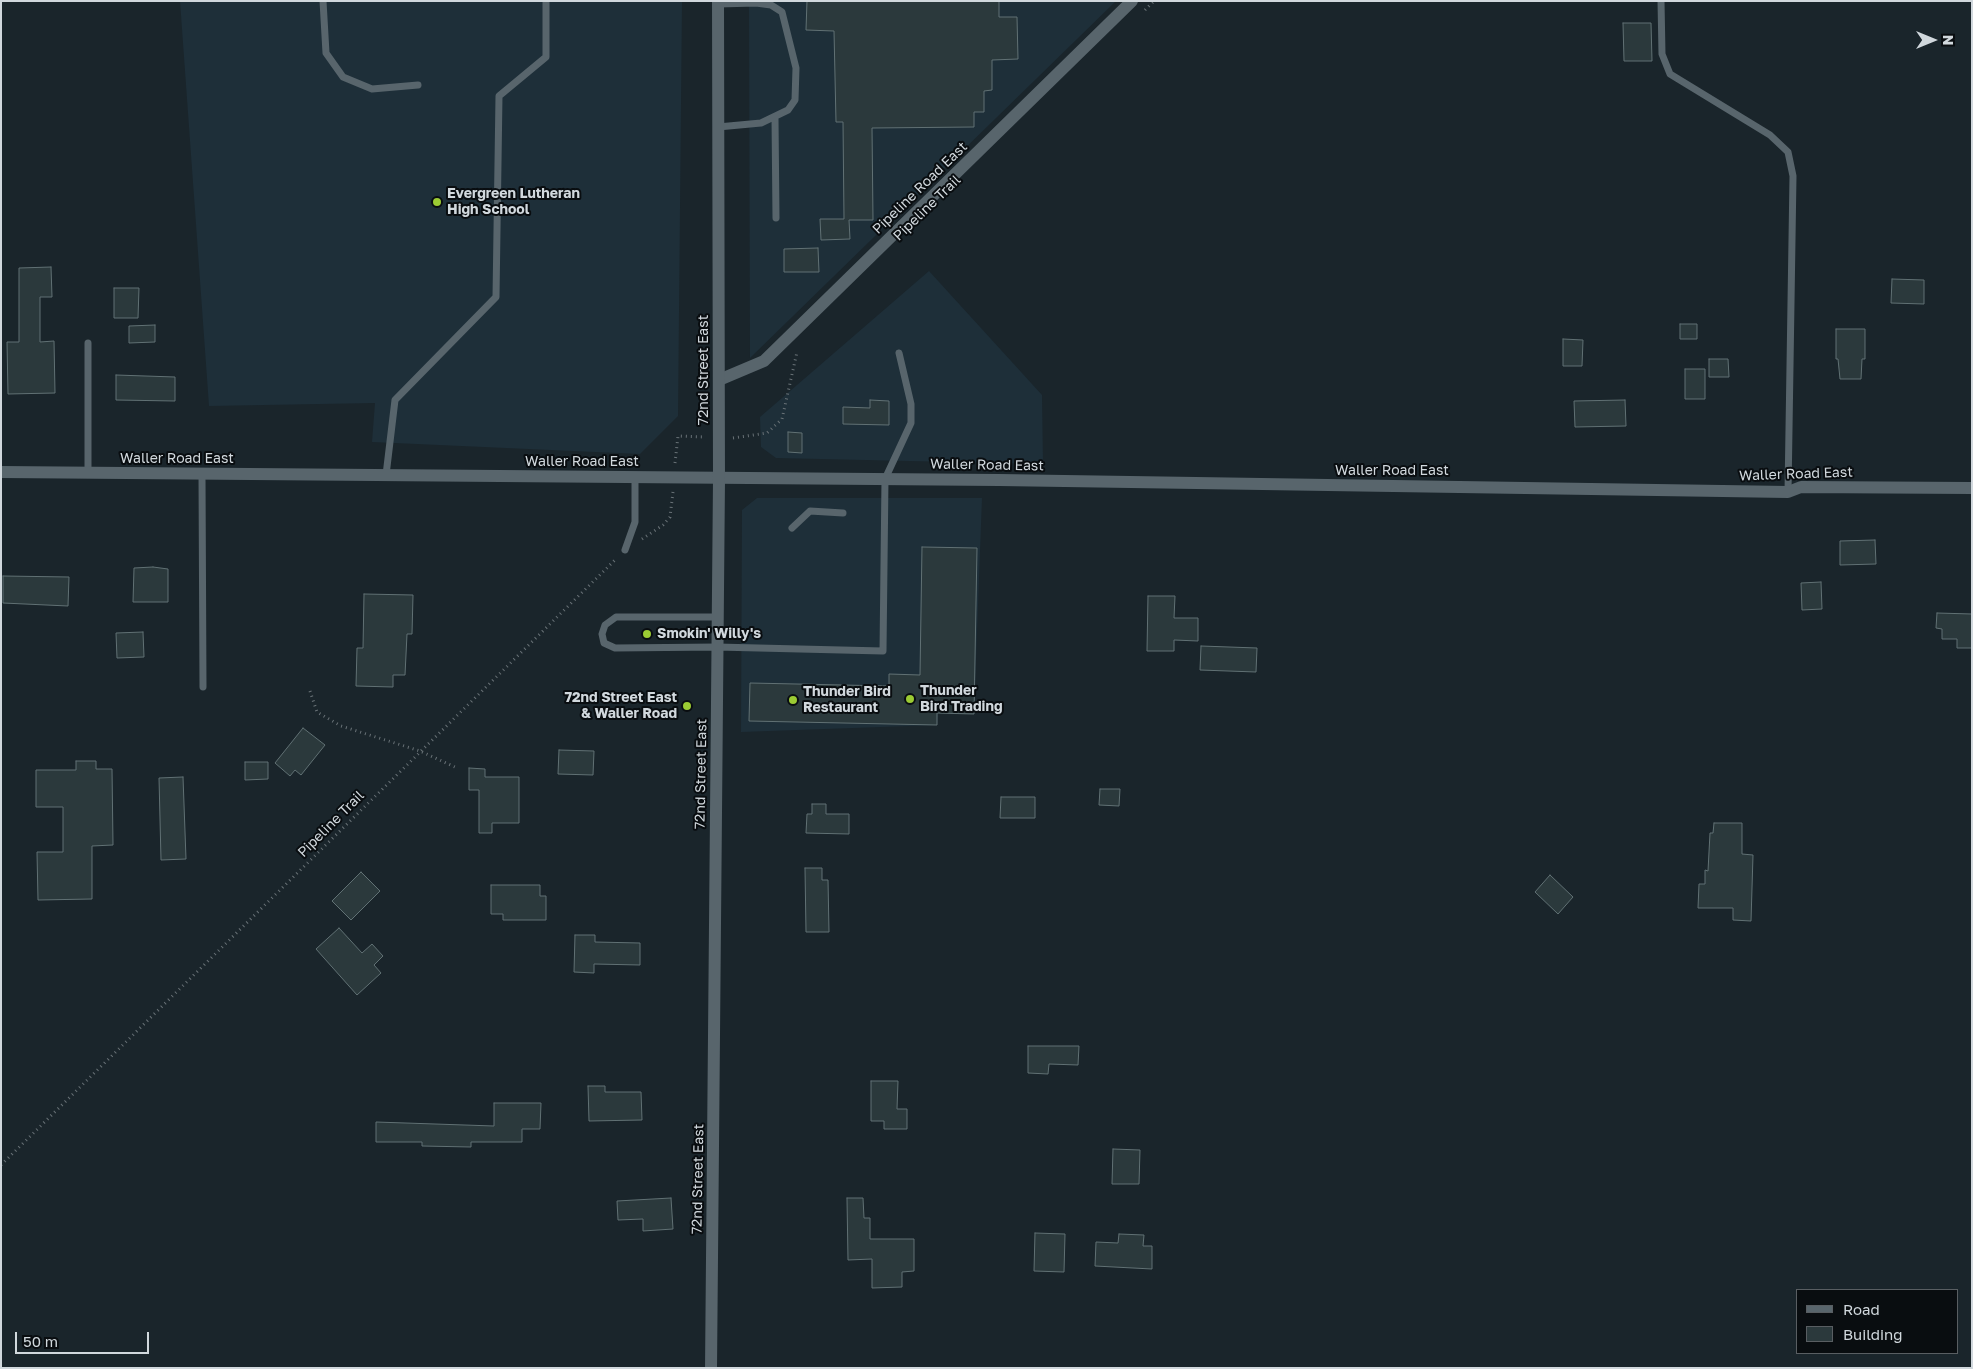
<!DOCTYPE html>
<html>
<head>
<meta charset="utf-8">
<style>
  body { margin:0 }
  #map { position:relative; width:1973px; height:1369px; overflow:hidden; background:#1a252b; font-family:"Golos Text",sans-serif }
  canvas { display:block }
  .frame { position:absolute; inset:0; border:2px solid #d1d8dd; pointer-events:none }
  .legend { position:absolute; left:1796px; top:1289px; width:162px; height:65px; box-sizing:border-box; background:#090d10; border:1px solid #595e62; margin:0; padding:6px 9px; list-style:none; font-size:15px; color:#d1d8dd }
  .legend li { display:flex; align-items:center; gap:10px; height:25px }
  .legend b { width:25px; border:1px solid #595e62 }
  .north { position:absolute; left:1908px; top:15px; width:50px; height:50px; -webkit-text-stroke:4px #090d10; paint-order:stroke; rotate:90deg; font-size:14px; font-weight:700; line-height:20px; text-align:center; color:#d1d8dd }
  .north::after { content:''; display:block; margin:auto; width:18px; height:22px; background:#d1d8dd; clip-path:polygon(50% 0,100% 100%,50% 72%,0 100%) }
  .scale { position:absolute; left:15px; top:1332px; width:134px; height:22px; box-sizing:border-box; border:2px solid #d1d8dd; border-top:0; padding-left:6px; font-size:15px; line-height:18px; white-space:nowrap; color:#d1d8dd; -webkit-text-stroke:4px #090d10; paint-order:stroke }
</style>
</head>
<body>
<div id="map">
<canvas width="1973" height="1369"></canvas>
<div class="frame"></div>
<ul class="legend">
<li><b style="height:6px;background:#58656c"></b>Road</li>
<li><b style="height:14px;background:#2b393c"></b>Building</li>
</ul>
<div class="north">N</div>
<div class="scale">50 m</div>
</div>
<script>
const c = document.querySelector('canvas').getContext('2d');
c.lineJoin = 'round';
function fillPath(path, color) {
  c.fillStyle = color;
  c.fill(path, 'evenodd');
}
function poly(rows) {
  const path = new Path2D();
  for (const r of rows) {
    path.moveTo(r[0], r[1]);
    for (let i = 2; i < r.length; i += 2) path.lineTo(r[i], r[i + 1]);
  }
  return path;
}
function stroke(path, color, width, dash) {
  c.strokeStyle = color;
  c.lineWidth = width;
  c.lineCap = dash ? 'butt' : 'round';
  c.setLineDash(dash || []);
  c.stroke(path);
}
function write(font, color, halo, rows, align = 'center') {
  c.font = font + ' "Golos Text",sans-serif';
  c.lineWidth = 4;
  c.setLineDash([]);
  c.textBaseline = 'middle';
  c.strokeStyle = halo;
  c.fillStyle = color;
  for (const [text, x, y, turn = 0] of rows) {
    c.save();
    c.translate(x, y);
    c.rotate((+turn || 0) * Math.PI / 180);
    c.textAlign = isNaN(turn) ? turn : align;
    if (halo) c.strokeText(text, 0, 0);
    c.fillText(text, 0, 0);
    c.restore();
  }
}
fillPath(poly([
  [180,1,682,1,678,416,640,454,372,442,375,403,209,406],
  [749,1,1116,1,750,358],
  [929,271,1042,395,1043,464,776,458,761,447,760,417],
  [757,498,982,498,974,714,938,713,937,725,741,732,742,510]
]), '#1e2f39');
const building = poly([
  [807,1,999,1,999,17,1017,17,1018,59,992,60,992,90,984,91,984,112,974,112,974,127,872,128,873,220,849,220,850,239,821,240,820,219,844,219,843,122,836,122,834,31,806,30,807,1],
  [1623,23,1651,23,1652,61,1624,61,1623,23],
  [818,248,819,272,784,272,784,249,818,248],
  [51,267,52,297,40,297,40,342,54,341,55,393,8,394,7,342,19,342,19,268,51,267],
  [1892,279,1924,280,1924,304,1891,303,1892,279],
  [114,288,139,288,138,318,114,318,114,288],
  [1680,324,1697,324,1697,339,1680,339,1680,324],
  [155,325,155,342,129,343,129,326,155,325],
  [1836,329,1865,329,1865,359,1862,359,1861,379,1840,379,1838,359,1836,359,1836,329],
  [1563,339,1583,340,1582,366,1563,366,1563,339],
  [1709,359,1728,359,1729,377,1709,377,1709,359],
  [1685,369,1705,369,1705,399,1685,399,1685,369],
  [116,375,175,377,175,401,116,400,116,375],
  [870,400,889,401,889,425,843,424,843,407,870,408,870,400],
  [1625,400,1626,426,1575,427,1574,401,1625,400],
  [788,432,802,433,802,453,788,452,788,432],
  [1875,540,1876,564,1840,565,1840,541,1875,540],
  [922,547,977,548,974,714,937,713,937,725,749,721,750,683,889,686,889,674,920,675,922,547],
  [153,567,168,569,168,602,133,602,134,568,153,567],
  [3,576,69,577,68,606,3,603,3,576],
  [1821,582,1822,609,1802,610,1801,583,1821,582],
  [364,594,413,595,412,634,407,634,405,675,393,675,393,687,356,686,357,648,363,648,364,594],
  [1148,596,1175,596,1174,618,1198,618,1198,641,1174,640,1174,651,1147,651,1148,596],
  [1937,613,1972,614,1972,648,1957,648,1957,639,1942,639,1942,629,1936,628,1937,613],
  [143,632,144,657,117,658,116,633,143,632],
  [1201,646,1257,648,1256,672,1200,670,1201,646],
  [303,728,325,745,301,775,295,770,290,776,275,763,303,728],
  [559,750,594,751,593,775,558,774,559,750],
  [76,761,96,761,96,769,112,769,113,845,92,846,92,899,38,900,37,852,63,852,63,807,36,807,36,770,76,770,76,761],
  [245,762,268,762,268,779,245,780,245,762],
  [469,768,485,769,485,777,519,777,519,823,492,823,492,833,479,833,479,790,469,790,469,768],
  [183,777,186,859,161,860,159,778,183,777],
  [1100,789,1120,789,1119,806,1099,805,1100,789],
  [1001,797,1035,797,1035,818,1000,818,1001,797],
  [812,804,826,804,826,814,849,814,849,834,806,833,807,814,812,814,812,804],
  [1714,823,1742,823,1742,854,1753,855,1751,921,1733,920,1733,908,1698,908,1699,884,1705,884,1705,870,1708,871,1710,833,1713,833,1714,823],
  [805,868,822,868,822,880,828,880,829,932,806,932,805,868],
  [361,872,380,891,351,920,332,901,361,872],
  [1550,875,1573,897,1558,914,1535,892,1550,875],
  [491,885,540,885,540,896,546,896,546,920,503,920,503,914,491,914,491,885],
  [339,928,362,953,372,944,383,956,374,965,381,973,357,995,316,949,339,928],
  [575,935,595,935,595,942,640,943,640,965,594,964,594,973,574,972,575,935],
  [1028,1046,1079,1046,1078,1065,1049,1064,1048,1074,1028,1073,1028,1046],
  [871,1081,898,1081,897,1109,907,1109,907,1129,884,1129,884,1121,871,1121,871,1081],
  [588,1086,605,1086,605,1092,641,1092,642,1120,589,1121,588,1086],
  [494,1103,541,1103,540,1129,522,1129,522,1142,471,1142,471,1147,422,1146,422,1142,376,1142,376,1122,494,1126,494,1103],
  [1113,1149,1140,1150,1139,1184,1112,1184,1113,1149],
  [671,1198,673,1229,643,1231,643,1219,618,1220,617,1201,671,1198],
  [847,1198,863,1198,864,1218,870,1218,870,1239,914,1239,914,1271,902,1272,902,1287,872,1288,872,1259,848,1260,847,1198],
  [1035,1233,1065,1234,1064,1272,1034,1271,1035,1233],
  [1119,1234,1144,1235,1143,1246,1152,1246,1152,1269,1095,1266,1096,1242,1118,1243,1119,1234]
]);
fillPath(building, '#2b393c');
stroke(building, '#617174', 1);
stroke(poly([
  [1145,10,1154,1],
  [733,438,767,433,782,419,797,352],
  [675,463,678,436,705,437],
  [642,539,663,525,670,517,673,492],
  [310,691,317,712,341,726,420,751,457,768],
  [1,1165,617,558]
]), '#697277', 3, [1, 4]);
stroke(poly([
  [323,1,326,53,343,77,372,89,418,85],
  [1661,1,1662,54,1670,74,1770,135,1788,152,1793,176,1788,492],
  [775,118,776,218],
  [718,127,761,123,788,110,795,100,796,68,782,12,771,5,756,3,718,4],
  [88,474,88,343],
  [202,475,203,687],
  [386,475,395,400,496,297,499,96,546,57,546,1],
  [792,528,810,511,843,513],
  [625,550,635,522,635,477],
  [718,617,616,617,605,625,602,634,604,643,615,648,717,647,883,651,885,479,911,423,911,404,899,353]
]), '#58656c', 7);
stroke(poly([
  [719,380,764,361,1132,1]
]), '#58656c', 12);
stroke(poly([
  [1,472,999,480,1788,492,1801,487,1972,488]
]), '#58656c', 12);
stroke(poly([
  [711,1368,719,479,718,1]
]), '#58656c', 12);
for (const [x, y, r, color] of [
  [437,202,5,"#9bcb33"],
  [647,634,5,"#9bcb33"],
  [910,699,5,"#9bcb33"],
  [793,700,5,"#9bcb33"],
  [687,706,5,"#9bcb33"]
]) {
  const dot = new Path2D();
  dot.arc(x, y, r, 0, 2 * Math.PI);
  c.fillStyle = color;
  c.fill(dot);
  stroke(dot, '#090d10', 2);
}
write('14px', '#d1d8dd', '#090d10', [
  ["Pipeline Road East",920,188,-44],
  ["Pipeline Trail",927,208,-44],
  ["72nd Street East",704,370,-90],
  ["Waller Road East",177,459],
  ["Waller Road East",582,462],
  ["Waller Road East",987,465,1],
  ["Waller Road East",1392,471],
  ["Waller Road East",1796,474,-2],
  ["72nd Street East",701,774,-89],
  ["Pipeline Trail",331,824,-45],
  ["72nd Street East",698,1179,-89]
]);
write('bold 14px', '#d1d8dd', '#090d10', [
  ["Evergreen Lutheran",447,194],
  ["High School",447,210],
  ["Smokin' Willy's",657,634],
  ["Thunder",920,691],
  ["Bird Trading",920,707],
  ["Thunder Bird",803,692],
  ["Restaurant",803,708],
  ["72nd Street East",677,698,"right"],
  ["& Waller Road",677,714,"right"]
], 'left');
</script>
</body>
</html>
